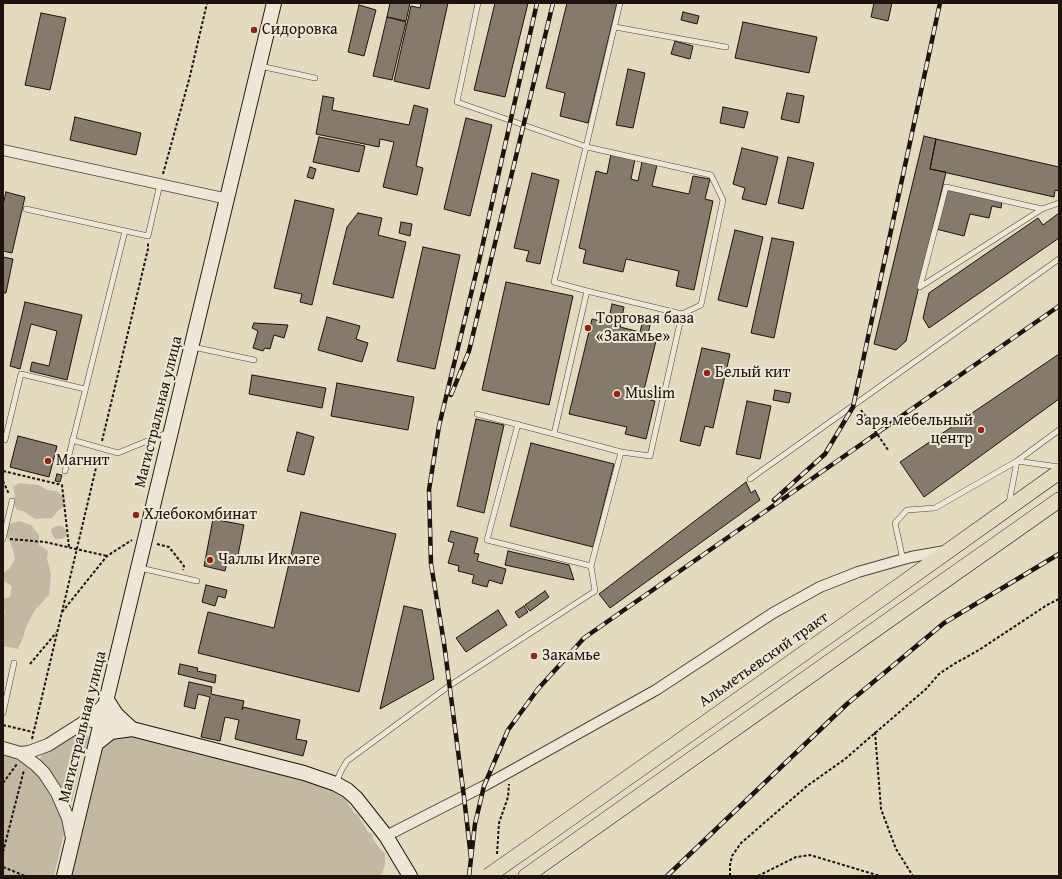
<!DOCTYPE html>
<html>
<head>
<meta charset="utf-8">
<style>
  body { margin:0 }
  #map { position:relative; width:1062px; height:879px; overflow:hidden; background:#e3dbc0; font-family:"Gentium Book Plus",serif }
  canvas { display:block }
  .frame { position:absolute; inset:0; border:4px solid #1e130d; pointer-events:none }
</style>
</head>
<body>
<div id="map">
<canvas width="1062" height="879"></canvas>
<div class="frame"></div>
</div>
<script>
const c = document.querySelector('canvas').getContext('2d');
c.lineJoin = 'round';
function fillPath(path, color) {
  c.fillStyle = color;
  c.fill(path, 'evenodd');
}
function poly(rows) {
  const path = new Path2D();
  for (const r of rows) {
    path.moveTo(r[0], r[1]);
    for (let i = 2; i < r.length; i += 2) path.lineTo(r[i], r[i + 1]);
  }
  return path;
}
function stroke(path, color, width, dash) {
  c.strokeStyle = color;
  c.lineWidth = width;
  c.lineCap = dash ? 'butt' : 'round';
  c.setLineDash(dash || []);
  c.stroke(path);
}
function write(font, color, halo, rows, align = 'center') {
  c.font = font + ' "Gentium Book Plus",serif';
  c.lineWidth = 4;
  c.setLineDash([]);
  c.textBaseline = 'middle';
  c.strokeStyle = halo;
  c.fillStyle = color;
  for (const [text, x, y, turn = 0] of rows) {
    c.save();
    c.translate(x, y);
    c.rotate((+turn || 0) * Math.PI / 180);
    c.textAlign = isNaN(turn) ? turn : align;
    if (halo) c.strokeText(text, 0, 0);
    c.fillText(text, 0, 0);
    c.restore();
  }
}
fillPath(poly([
  [19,483,39,485,47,490,56,491,64,497,64,506,57,512,52,518,35,519,23,511,17,510,13,502,15,495,13,487],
  [19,521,31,525,39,535,39,545,48,551,47,559,51,574,49,595,35,610,26,627,23,638,18,649,3,646,3,620,5,610,3,607,3,599,10,597,12,586,3,581,3,573,10,568,15,559,12,546,5,533,6,525],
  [56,526,62,526,66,530,66,536,62,539,55,539,52,534,51,529],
  [81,730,86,731,87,733,87,735,91,739,87,754,82,755,72,801,69,802,41,764,40,760,42,753],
  [126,735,306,780,335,791,345,799,355,814,358,815,368,832,372,834,373,839,380,849,385,853,385,865,381,876,69,876,99,749,107,739],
  [3,752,29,762,60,811,65,829,54,876,3,876,3,867,5,859,3,865]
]), '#c2b9a2');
const building = poly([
  [390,3,410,3,406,21,387,17,390,3],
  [421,3,448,3,429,89,394,81,411,6,420,8,421,3],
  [495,3,528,3,505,97,474,90,495,3],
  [567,3,617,3,588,123,560,116,565,93,546,88,567,3],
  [874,3,892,3,888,21,871,17,874,3],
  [359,5,376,10,364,56,348,52,359,5],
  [683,12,699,16,697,24,681,20,683,12],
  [41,13,66,18,50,90,25,85,41,13],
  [387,17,406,22,392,80,373,76,387,17],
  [743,22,817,37,809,73,735,58,743,22],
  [675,41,693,46,690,59,671,54,675,41],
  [628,69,645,73,633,128,616,125,628,69],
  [787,93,804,96,799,123,781,119,787,93],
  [323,96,334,98,332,110,409,125,414,105,428,109,416,166,423,168,417,195,383,187,394,142,380,139,379,147,316,134,323,96],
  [723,107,748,112,744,128,720,123,723,107],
  [75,117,141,133,136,155,70,140,75,117],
  [466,118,492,125,470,216,444,209,466,118],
  [924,136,936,139,930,169,946,172,906,341,896,350,874,344,924,136],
  [319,137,365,146,359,172,313,162,319,137],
  [936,139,1059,167,1059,191,1055,190,1054,197,930,169,936,139],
  [742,148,778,157,766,205,742,199,745,188,733,184,742,148],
  [611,154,635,159,631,179,638,181,642,162,657,165,652,186,689,194,693,176,710,179,705,199,713,201,694,290,676,286,679,271,626,259,623,272,583,263,586,250,579,248,596,171,607,174,611,154],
  [788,157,814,163,803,209,778,203,788,157],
  [310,167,316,169,313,179,307,177,310,167],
  [532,173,559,180,540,264,526,261,529,251,514,248,532,173],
  [947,187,1002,201,1001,208,992,206,989,218,970,214,964,236,936,229,947,187],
  [6,192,25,197,12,253,3,251,3,205,6,192],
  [295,200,334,209,312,305,300,302,302,294,274,288,295,200],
  [358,213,382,218,378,235,406,242,393,298,333,284,347,227,358,213],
  [1059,213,1059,238,929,328,923,318,929,293,1038,218,1043,225,1059,213],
  [401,222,412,224,410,236,399,233,401,222],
  [735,230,763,237,747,307,718,300,735,230],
  [772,238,794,242,774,338,751,333,772,238],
  [423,247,460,255,435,369,397,361,423,247],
  [3,257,13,259,6,293,3,293,3,257],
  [506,282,573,296,549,405,482,390,506,282],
  [25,302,82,315,67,380,30,371,32,362,49,366,57,331,31,324,20,369,10,366,25,302],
  [612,304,624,307,620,327,640,332,644,315,652,317,648,334,657,337,642,398,655,401,646,439,625,434,627,427,569,414,592,319,608,323,612,304],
  [327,317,360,326,356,339,368,343,362,362,318,350,327,317],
  [254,323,288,325,284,338,274,335,270,349,265,348,263,351,253,348,258,331,252,328,254,323],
  [702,348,730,354,713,428,705,426,700,446,680,441,702,348],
  [1059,354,1059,399,924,497,900,462,1059,354],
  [252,375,326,388,322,408,249,394,252,375],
  [337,383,414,397,408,430,331,416,337,383],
  [775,390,791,393,789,403,773,400,775,390],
  [747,401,771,406,760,459,736,454,747,401],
  [476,419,504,425,484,513,457,506,476,419],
  [297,432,314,437,304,475,287,471,297,432],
  [18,436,57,446,49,477,10,467,18,436],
  [531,443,614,464,593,547,510,526,531,443],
  [57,474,62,475,60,482,55,481,57,474],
  [746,482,751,493,755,490,760,500,610,608,599,594,746,482],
  [301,512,396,534,359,692,198,653,208,612,274,628,301,512],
  [213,519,244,525,237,560,228,558,225,571,204,566,213,519],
  [451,531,478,538,474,553,479,554,477,561,506,569,502,584,489,580,487,587,472,583,474,575,458,571,459,566,448,563,454,543,448,541,451,531],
  [508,551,569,565,574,580,505,565,508,551],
  [206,585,227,590,225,598,218,596,215,606,202,602,206,585],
  [545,591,549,597,530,611,525,605,545,591],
  [404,606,422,610,434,679,380,709,404,606],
  [524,606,528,612,519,618,515,612,524,606],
  [498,610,507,625,466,652,456,638,498,610],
  [180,664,198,668,197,671,216,675,215,683,178,674,180,664],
  [189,682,212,687,211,694,244,701,242,710,243,707,300,720,296,739,307,741,303,756,235,739,239,720,225,717,220,741,201,737,210,697,198,694,195,709,184,706,189,682]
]);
fillPath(building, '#847b6a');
stroke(building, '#1e130d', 1);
const service = poly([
  [478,3,457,102,587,147,711,175,723,200,701,305,682,314],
  [615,27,726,47],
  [260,66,315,78],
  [26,209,148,236,160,184],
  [1042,209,946,187,920,287,1042,209,1059,203],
  [587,291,682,314,650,456,621,452],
  [193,347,254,360],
  [477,414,554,434],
  [518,424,487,540,591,566],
  [5,440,21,374,85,389],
  [72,440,118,453,169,432],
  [65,471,125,231],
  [750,479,1059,259],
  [1009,503,1017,461,1059,467],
  [3,539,12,501],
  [903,560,895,523,907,510,935,508,1017,461,1059,430],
  [140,568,197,581],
  [3,713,14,663],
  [336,783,341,771,347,761,449,686,595,591,591,566,621,452,554,434,587,291,554,282,620,3]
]);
const minor = poly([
  [3,150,228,199],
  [386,836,484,786,656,690,773,613,820,587,858,572,911,557,945,551]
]);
const tertiary = poly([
  [92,721,102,721,131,729],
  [3,748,20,753,29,752,48,745,92,717,107,701],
  [20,753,36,765,44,773,57,793,68,818,72,838]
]);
const secondary = poly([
  [107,700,116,714,132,729],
  [97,743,111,732,132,729,304,773,336,784,347,790,356,798,386,836,410,876],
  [64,876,274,3]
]);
const primary = poly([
  [531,846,885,596,1059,472],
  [526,876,1059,500]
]);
stroke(service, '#4f453a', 6);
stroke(minor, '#4f453a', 12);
stroke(tertiary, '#4f453a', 14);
stroke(secondary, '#1e130d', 16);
stroke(primary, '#1e130d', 16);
stroke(poly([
  [163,174,190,76,207,3],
  [861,410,888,450],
  [102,441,148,249,148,243],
  [3,471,62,485,69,547],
  [3,481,9,494],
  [10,539,45,542,107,556],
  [157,544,169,547,184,566,183,570],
  [62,612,107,556,132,540],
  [30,664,56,633],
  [3,725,33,732],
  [875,732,881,809,896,849,913,876],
  [32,739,99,455],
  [3,783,17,764],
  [3,852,24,770],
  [497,854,499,823,508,797,509,784],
  [3,867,25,876],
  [730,876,730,865,732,856,741,843,807,786,845,759,926,689,939,674,954,664,979,650,1047,605,1059,599],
  [758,876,796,857,810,855,880,876]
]), '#1e130d', 2, [3, 2]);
stroke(service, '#ede8d6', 5);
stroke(minor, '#ede8d6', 10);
stroke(tertiary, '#ede8d6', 12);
stroke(secondary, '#ede8d6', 14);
stroke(primary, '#e3dbc0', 15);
const rail = poly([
  [451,395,469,351,553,3],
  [774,500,825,454,853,407,940,3],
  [471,858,464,797,444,643,431,564,429,490,439,426,479,261,537,3],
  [469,876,475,824,484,786,508,730,538,689,584,638,1059,306],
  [667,876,847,704,944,623,1059,554]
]);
stroke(rail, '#1e130d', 4.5);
stroke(rail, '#ede8d6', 3, [9]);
const primaryBridge = poly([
  [488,876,531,846]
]);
stroke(primaryBridge, '#1e130d', 16, []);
stroke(primaryBridge, '#e3dbc0', 15);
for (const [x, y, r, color] of [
  [254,30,4,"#8f2418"],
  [588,328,4,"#8f2418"],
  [707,373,4,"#8f2418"],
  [617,394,4,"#8f2418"],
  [981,430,4,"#8f2418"],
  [48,461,4,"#8f2418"],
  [136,515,4,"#8f2418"],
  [210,560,4,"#8f2418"],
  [534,656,4,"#8f2418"]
]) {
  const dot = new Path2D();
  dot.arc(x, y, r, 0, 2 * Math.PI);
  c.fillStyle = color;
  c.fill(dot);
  stroke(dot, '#ede8d6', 1.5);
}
write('16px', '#1e130d', '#ede8d6', [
  ["Сидоровка",262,30],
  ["Торговая база",596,319],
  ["«Закамье»",596,337],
  ["Белый кит",715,373],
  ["Muslim",625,394],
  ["Заря мебельный",973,421,"right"],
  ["центр",973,439,"right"],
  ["Магнит",56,461],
  ["Хлебокомбинат",144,515],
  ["Чаллы Икмәге",218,560],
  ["Закамье",542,656]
], 'left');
write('16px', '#1e130d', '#ede8d6', [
  ["Магистральная улица",159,412,-76],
  ["Альметьевский тракт",764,660,-35],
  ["Магистральная улица",83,727,-76]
]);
</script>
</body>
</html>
